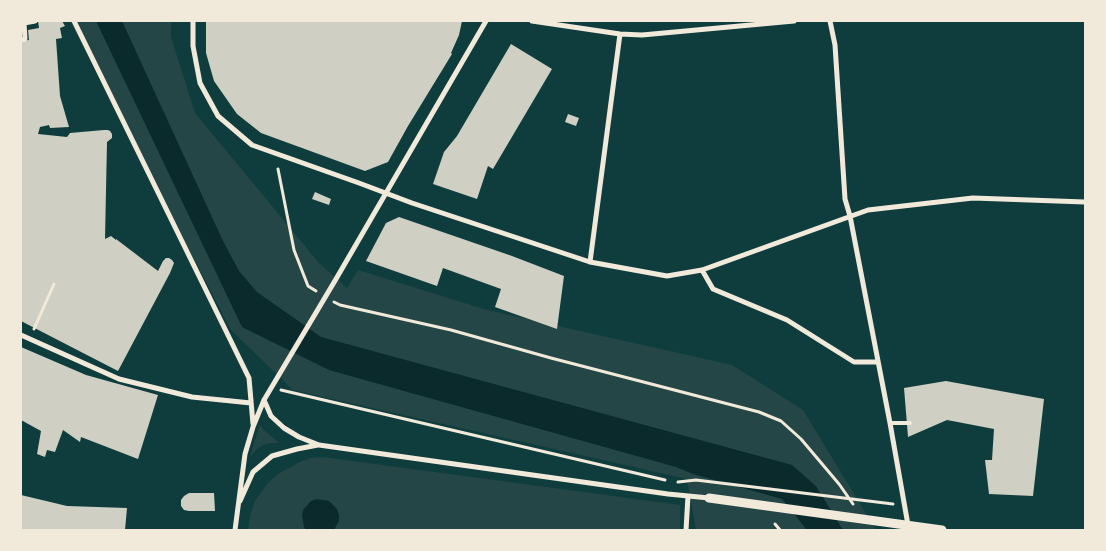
<!DOCTYPE html>
<html>
<head>
<meta charset="utf-8">
<style>
  body { margin:0 }
  #map { position:relative; width:1106px; height:551px; overflow:hidden; background:#0f3d3e; font-family:Poppins,sans-serif }
  canvas { display:block }
  .frame { position:absolute; inset:0; border:22px solid #f1e9da; pointer-events:none }
</style>
</head>
<body>
<div id="map">
<canvas width="1106" height="551"></canvas>
<div class="frame"></div>
</div>
<script>
const c = document.querySelector('canvas').getContext('2d');
c.lineJoin = 'round';
function fillPath(path, color) {
  c.fillStyle = color;
  c.fill(path, 'evenodd');
}
function poly(rows) {
  const path = new Path2D();
  for (const r of rows) {
    path.moveTo(r[0], r[1]);
    for (let i = 2; i < r.length; i += 2) path.lineTo(r[i], r[i + 1]);
  }
  return path;
}
function stroke(path, color, width, dash) {
  c.strokeStyle = color;
  c.lineWidth = width;
  c.lineCap = dash ? 'butt' : 'round';
  c.setLineDash(dash || []);
  c.stroke(path);
}
fillPath(poly([
  [70,21,171,21,171,37,195,113,319,263,347,288,358,270,487,310,732,365,803,410,876,530,696,530,687,479,293,390,231,330],
  [260,424,263,429,279,443,270,443,263,445,256,450,250,457],
  [323,457,680,505,680,530,248,530,250,516,255,501,267,484,278,474,300,462,310,458]
]), '#244646');
fillPath(poly([
  [96,21,122,21,223,241,239,271,257,292,321,337,792,465,816,486,843,530,807,530,782,499,693,474,676,467,329,370,242,327],
  [317,499,329,501,337,509,339,515,339,521,334,530,306,530,304,527,302,515,303,510,311,501]
]), '#0a2a2b');
fillPath(poly([
  [38,21,62,21,65,26,60,28,62,38,56,39,60,96,69,127,50,128,49,125,40,127,38,134,67,137,70,133,104,130,108,130,110,131,112,134,112,138,107,142,105,239,111,236,116,240,116,239,158,271,163,261,166,258,169,258,172,260,174,263,170,273,118,371,21,321,21,41,29,40,28,30,39,28],
  [206,21,462,21,459,35,451,53,452,54,408,126,388,162,365,171,261,133,237,114,214,81,206,53],
  [511,44,552,69,493,169,488,166,477,199,433,184,444,152,457,136],
  [568,114,579,118,576,126,565,122],
  [315,192,331,199,329,205,312,199],
  [399,217,512,256,564,276,557,329,495,307,501,289,443,268,437,286,366,261,386,223],
  [21,347,86,375,158,395,138,459,81,437,80,442,63,430,55,452,47,450,45,457,37,454,41,431,21,420],
  [946,381,1044,399,1033,496,989,494,985,460,992,460,994,429,947,420,908,437,904,388],
  [189,493,214,493,215,511,189,511,184,510,181,506,181,500,184,496],
  [21,495,67,506,127,508,125,530,21,529]
]), '#cfcfc3');
stroke(poly([
  [278,169,294,250,308,286,316,291],
  [334,302,340,305,451,330,551,358,759,412,781,421,801,439,839,484,853,504],
  [34,329,54,284],
  [281,390,665,480],
  [678,482,696,480,893,504],
  [775,524,780,530]
]), '#f1e9da', 3);
stroke(poly([
  [890,423,910,423]
]), '#f1e9da', 4);
stroke(poly([
  [74,21,249,378,253,424],
  [193,21,193,46,200,83,218,116,252,145,359,183,412,203,590,262,667,276,702,270,868,210,973,198,1085,202],
  [532,21,620,34,642,35,794,21],
  [830,21,835,45,845,199,850,216,890,423,908,525],
  [21,40,25,39,24,23,35,21],
  [590,262,620,34],
  [702,270,713,289,787,320,854,362,878,362],
  [21,335,119,379,192,397,251,403],
  [264,400,271,416,284,428,299,437,319,445,668,494,709,498],
  [240,501,253,472,272,456,297,449,318,445],
  [235,530,245,454,253,427,264,400,336,279,486,21],
  [686,530,688,496]
]), '#f1e9da', 5);
stroke(poly([
  [709,498,942,530]
]), '#f1e9da', 9);
</script>
</body>
</html>
